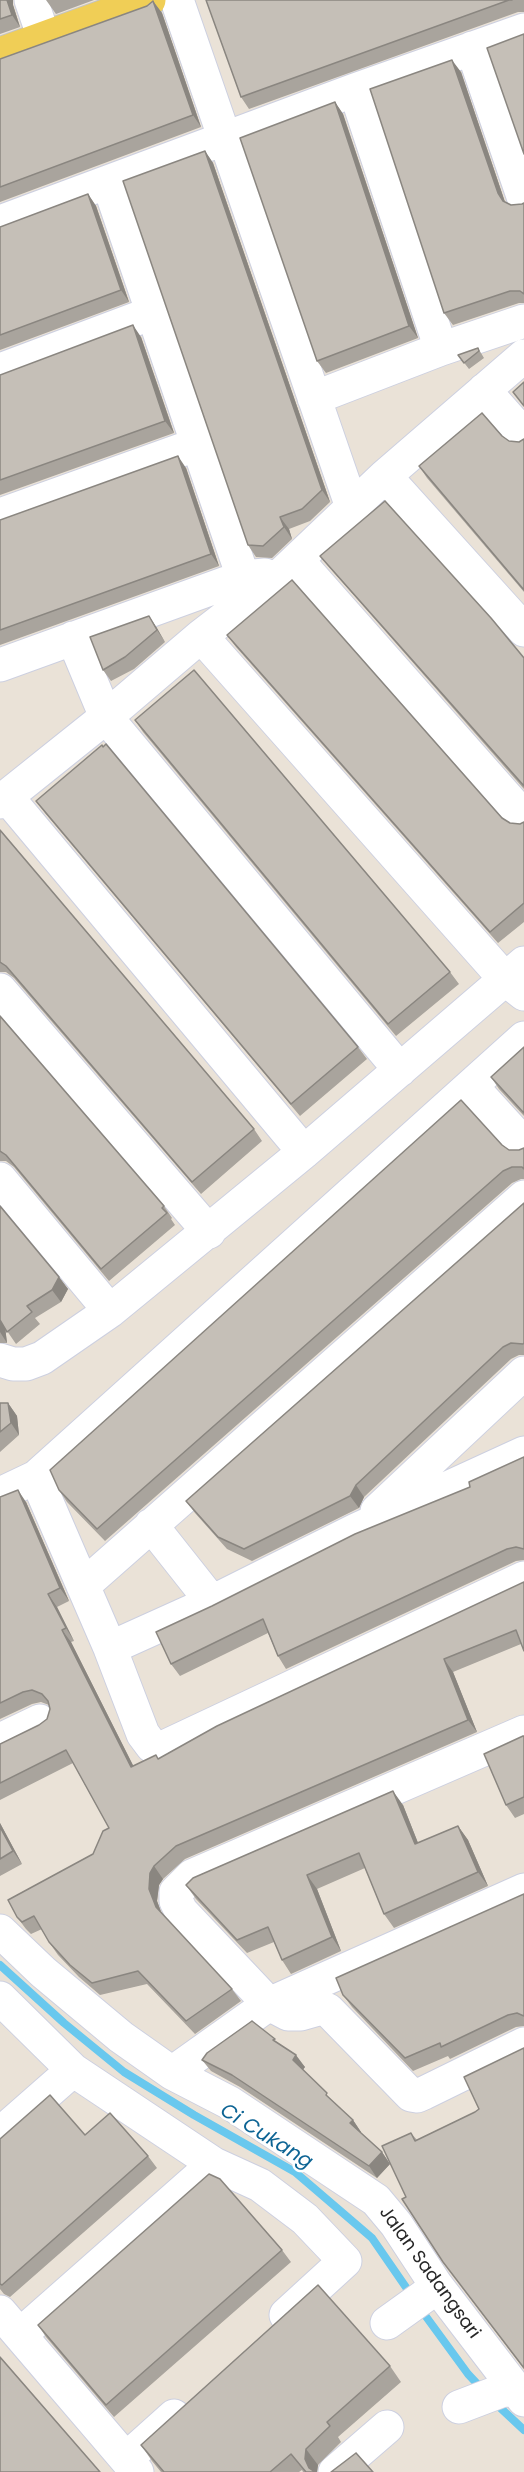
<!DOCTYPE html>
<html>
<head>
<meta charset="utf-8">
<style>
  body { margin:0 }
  canvas { display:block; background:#eae2d7 }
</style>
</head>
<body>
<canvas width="524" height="2472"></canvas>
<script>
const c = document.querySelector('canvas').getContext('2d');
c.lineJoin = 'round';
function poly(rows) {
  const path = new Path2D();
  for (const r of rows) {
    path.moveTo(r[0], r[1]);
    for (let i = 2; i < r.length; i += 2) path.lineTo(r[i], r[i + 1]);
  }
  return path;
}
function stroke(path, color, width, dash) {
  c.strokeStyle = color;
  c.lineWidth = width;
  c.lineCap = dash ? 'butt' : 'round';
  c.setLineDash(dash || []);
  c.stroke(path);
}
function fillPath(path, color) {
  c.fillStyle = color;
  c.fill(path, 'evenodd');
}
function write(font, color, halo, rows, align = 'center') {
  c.font = font + ' Poppins,sans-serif';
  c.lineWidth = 5;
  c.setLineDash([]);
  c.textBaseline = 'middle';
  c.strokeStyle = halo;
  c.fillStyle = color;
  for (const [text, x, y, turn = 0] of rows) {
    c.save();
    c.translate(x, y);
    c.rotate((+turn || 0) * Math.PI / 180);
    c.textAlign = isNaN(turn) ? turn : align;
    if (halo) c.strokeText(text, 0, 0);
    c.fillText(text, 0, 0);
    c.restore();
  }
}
stroke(poly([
  [0,1965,64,2023,124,2072,194,2115,295,2172,372,2238,412,2296],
  [419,2307,468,2374,482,2389],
  [493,2401,524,2430]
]), '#69c8ee', 8);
const minor = poly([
  [31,0,44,38],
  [177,0,352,507],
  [472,48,524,199],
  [355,90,441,349],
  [108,182,243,577],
  [0,222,355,90,524,30],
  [0,370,152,313],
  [484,390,524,435],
  [314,398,441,349,524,321],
  [385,476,524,630],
  [0,515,198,444],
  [297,560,524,817],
  [201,636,505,979,524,994],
  [73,638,106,717,400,1070],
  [0,665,243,577,265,575],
  [7,797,304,1152],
  [0,802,106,717,201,636,284,572,385,476,524,356],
  [0,990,209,1232],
  [471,1086,524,1144],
  [0,1179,110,1311],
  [0,1360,13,1364,26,1364,42,1358,110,1311,304,1152,524,963],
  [36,1477,110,1648,143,1734,152,1746,162,1748,524,1578],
  [0,1494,36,1477,524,1038],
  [377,1511,524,1373],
  [151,1525,212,1602],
  [83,1586,524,1197],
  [110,1648,212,1602,356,1530,524,1453],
  [524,1732,192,1876,176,1892,176,1901,181,1911,269,2004,288,2014,301,2014,322,2008,328,2010,411,2095,417,2096,424,2093,524,2044],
  [0,1740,40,1721],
  [0,1931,43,1972,121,2037,172,2073,230,2103,376,2200,396,2224,436,2285,524,2400],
  [0,1998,73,2070,214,2164,260,2185,305,2219,345,2261,286,2315],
  [172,2073,269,2004,524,1890],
  [0,2134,73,2070],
  [0,2312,137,2472],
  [387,2323,426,2295,436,2285],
  [20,2335,214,2164],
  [459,2407,501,2391,514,2389],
  [126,2459,174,2416],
  [335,2472,387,2427]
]);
const major = poly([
  [0,54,149,0]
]);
stroke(minor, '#cdd0e0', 35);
stroke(major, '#c3c3c3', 35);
stroke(minor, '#fff', 33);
stroke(major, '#f0ce56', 33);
fillPath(poly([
  [0,0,13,0,13,5,20,27,0,34],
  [46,0,94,0,56,14],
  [206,0,524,0,524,12,518,12,249,109,241,97],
  [153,1,162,13,201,127,0,202,0,59,147,6],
  [461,72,505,202,511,205,522,204,524,203,524,303,519,303,453,325,444,313],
  [335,102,343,114,418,338,326,373,317,361],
  [205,151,213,163,330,502,310,521,289,529,292,539,272,558,256,557,248,545],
  [88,194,96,206,129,302,0,350,0,227],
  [141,337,174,433,0,495,0,375],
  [478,348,484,358,469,369,458,355],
  [502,436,509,441,519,442,524,439,524,592,427,478,419,466],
  [186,468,219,566,0,645,0,520],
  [320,556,524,658,524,789,329,567],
  [149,616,165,642,134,669,111,681,103,670],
  [227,635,510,823,520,824,524,822,524,922,498,943,236,647],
  [135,720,450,972,459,984,396,1036,143,732],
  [36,801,358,1047,367,1059,300,1116,45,813],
  [0,830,254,1129,262,1141,201,1194,14,978,6,972,0,972],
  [0,1016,164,1206,172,1218,171,1219,175,1225,109,1281,14,1167,6,1161,0,1161],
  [524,1047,524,1116,499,1089,491,1077],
  [502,1145,509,1150,519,1150,524,1148,524,1179,521,1179,512,1183,105,1541,67,1502,59,1490],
  [524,1203,524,1355,519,1355,511,1359,364,1497,359,1508,252,1561,227,1549,195,1513,186,1501],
  [0,1206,59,1277,68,1289,61,1302,35,1318,40,1324,16,1344,5,1328,7,1343,0,1343],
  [0,1403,8,1403,17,1416,19,1435,0,1452],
  [524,1457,524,1560,516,1561,286,1669,278,1656,268,1633,180,1676,171,1664,212,1606,470,1487],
  [0,1497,26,1502,69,1601,57,1607,74,1641,71,1642,133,1766,159,1759,524,1582,521,1644,453,1672,477,1732,185,1859,163,1879,159,1885,157,1901,162,1914,232,1989,241,2001,195,2034,147,1984,100,1995,79,1977,58,1955,49,1942,42,1929,31,1934,26,1929,17,1917,93,1854,109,1828,73,1763,0,1800,0,1744,39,1725,47,1719,50,1709,49,1705,41,1702,32,1704,0,1719],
  [524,1736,524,1814,515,1818,506,1805],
  [403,1805,418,1843,458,1826,468,1840,488,1886,394,1928,384,1914,365,1868,317,1889,341,1951,291,1974,282,1960,274,1942,247,1953,196,1899,186,1885],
  [0,1823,22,1864,0,1876],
  [524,1894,524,2026,516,2027,450,2059,448,2056,413,2071,352,2007,343,1995],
  [278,2043,305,2067,303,2070,334,2103,353,2120,361,2132,360,2133,382,2152,390,2164,377,2178,240,2087,211,2071,202,2060],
  [524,2048,524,2369,443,2262,406,2197,411,2133,417,2140,475,2112,479,2109],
  [85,2135,148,2156,157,2168,10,2297,4,2294,0,2289,0,2139],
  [282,2250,291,2262,114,2417,46,2337,38,2325],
  [390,2366,401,2382,338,2437,341,2442,318,2465,317,2472,303,2472,302,2470,299,2472,161,2472,152,2461,141,2445]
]), '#a9a49d');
fillPath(poly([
  [7,0,13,0,13,5,20,27,12,15],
  [153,1,162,13,201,127,193,115],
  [452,60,461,72,506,205,498,193],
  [335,102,343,114,418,338,409,326],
  [205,151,213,163,330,502,322,490],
  [88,194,96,206,129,302,121,290],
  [133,325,141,337,174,433,165,421],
  [178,456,186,468,219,566,211,554],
  [280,517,289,529,292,539,284,527],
  [149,616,157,628,165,642,157,630],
  [59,1277,68,1289,61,1302,52,1290],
  [0,1319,5,1326,7,1343,0,1332],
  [8,1403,17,1416,19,1435,11,1423],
  [356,1485,364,1497,359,1508,350,1496],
  [18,1490,26,1502,69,1601,60,1588],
  [48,1594,57,1607,74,1641,66,1628],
  [62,1630,71,1642,140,1779,131,1767],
  [444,1659,453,1672,477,1732,468,1720],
  [393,1791,403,1805,424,1858,415,1844],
  [0,1823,22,1864,13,1851,0,1827],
  [458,1826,468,1840,488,1886,478,1872],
  [154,1866,163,1879,159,1885,157,1901,164,1920,156,1907,149,1889,150,1873],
  [307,1875,317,1889,341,1951,332,1937],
  [296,2055,305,2067,301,2072,293,2060],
  [353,2120,361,2132,358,2135,350,2123],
  [382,2152,390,2164,377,2178,369,2166],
  [306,2449,318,2465,317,2472,312,2472,309,2468,305,2459]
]), '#8a8680');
const building = poly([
  [0,0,7,0,12,15,0,19,0,0],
  [206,0,512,0,509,0,241,97,206,0],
  [153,1,193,115,0,187,0,59,147,6,153,1],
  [524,34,524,154,487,48,524,34],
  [452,60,498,193,503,201,511,205,522,204,524,203,524,294,520,291,510,291,444,313,370,89,452,60],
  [335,102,409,326,317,361,240,138,335,102],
  [205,151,322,490,302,509,280,517,284,527,263,546,248,545,123,181,205,151],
  [88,194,121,290,0,335,0,227,88,194],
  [133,325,165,421,0,480,0,375,133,325],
  [478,348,479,351,464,363,458,355,478,348],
  [524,382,524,406,513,392,524,382],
  [482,413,502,436,509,441,519,442,524,439,524,590,419,466,482,413],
  [178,456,211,554,0,630,0,520,178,456],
  [385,501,491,618,524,658,524,786,320,556,385,501],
  [292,580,502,818,510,823,520,824,524,822,524,903,490,932,227,635,292,580],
  [149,616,157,630,125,657,103,670,90,637,149,616],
  [194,670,450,972,388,1024,135,720,194,670],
  [106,744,358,1047,291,1104,36,801,102,745,103,747,106,744],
  [0,830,254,1129,192,1182,6,966,0,962,0,830],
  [0,1016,164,1206,162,1208,167,1213,101,1269,6,1155,0,1151,0,1016],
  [524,1047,524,1113,491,1077,524,1047],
  [461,1100,502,1145,509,1150,519,1150,524,1148,524,1169,522,1167,512,1167,503,1171,97,1529,59,1490,50,1470,461,1100],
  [524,1203,524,1343,523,1344,511,1343,503,1347,356,1485,350,1496,244,1549,218,1537,186,1501,524,1203],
  [0,1206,59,1277,52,1290,27,1306,32,1312,7,1332,0,1320,0,1206],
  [0,1403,8,1403,11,1423,0,1432,0,1403],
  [524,1457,524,1549,516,1547,507,1549,278,1656,263,1619,171,1664,156,1632,212,1606,355,1534,470,1487,469,1482,524,1457],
  [18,1490,60,1588,48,1594,66,1628,62,1630,131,1767,156,1755,158,1759,217,1726,524,1582,524,1651,516,1630,444,1659,468,1720,176,1846,154,1866,150,1873,149,1889,156,1907,232,1989,186,2021,138,1971,92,1983,70,1965,49,1942,34,1916,22,1922,17,1917,8,1900,93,1854,103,1831,109,1828,66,1750,0,1783,0,1744,39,1725,47,1719,50,1709,48,1701,42,1694,32,1690,23,1692,0,1703,0,1497,18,1490],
  [523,1736,524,1736,524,1797,506,1805,484,1754,523,1736],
  [393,1791,415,1844,458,1826,478,1872,384,1914,359,1853,307,1875,332,1937,282,1960,268,1927,237,1940,186,1885,193,1878,393,1791],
  [0,1827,13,1851,0,1859,0,1827],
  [524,1894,524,2016,517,2013,508,2015,441,2047,440,2043,405,2058,343,1995,336,1978,524,1894],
  [252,2021,275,2039,273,2040,296,2055,293,2060,327,2093,326,2095,353,2120,350,2123,382,2152,369,2166,232,2075,202,2060,207,2053,252,2021],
  [524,2048,524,2368,443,2262,402,2199,406,2197,382,2146,411,2133,415,2141,475,2112,479,2109,464,2077,524,2048],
  [50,2095,85,2135,110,2113,148,2156,2,2285,0,2284,0,2139,50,2095],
  [209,2174,220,2179,282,2250,106,2405,38,2325,209,2174],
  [318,2285,390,2366,327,2422,330,2426,306,2449,305,2459,309,2468,315,2472,306,2472,291,2454,270,2472,164,2472,141,2445,318,2285],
  [0,2357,100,2472,0,2472,0,2357],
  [356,2453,373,2472,331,2472,356,2453]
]);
fillPath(building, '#c5bfb7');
stroke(building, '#8a8680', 1.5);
write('18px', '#272727', '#fff', [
  ["Jalan Sadangsari",429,2273,54]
]);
write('italic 20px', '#0d6494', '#fff', [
  ["Ci Cukang",266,2137,32]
]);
</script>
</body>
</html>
